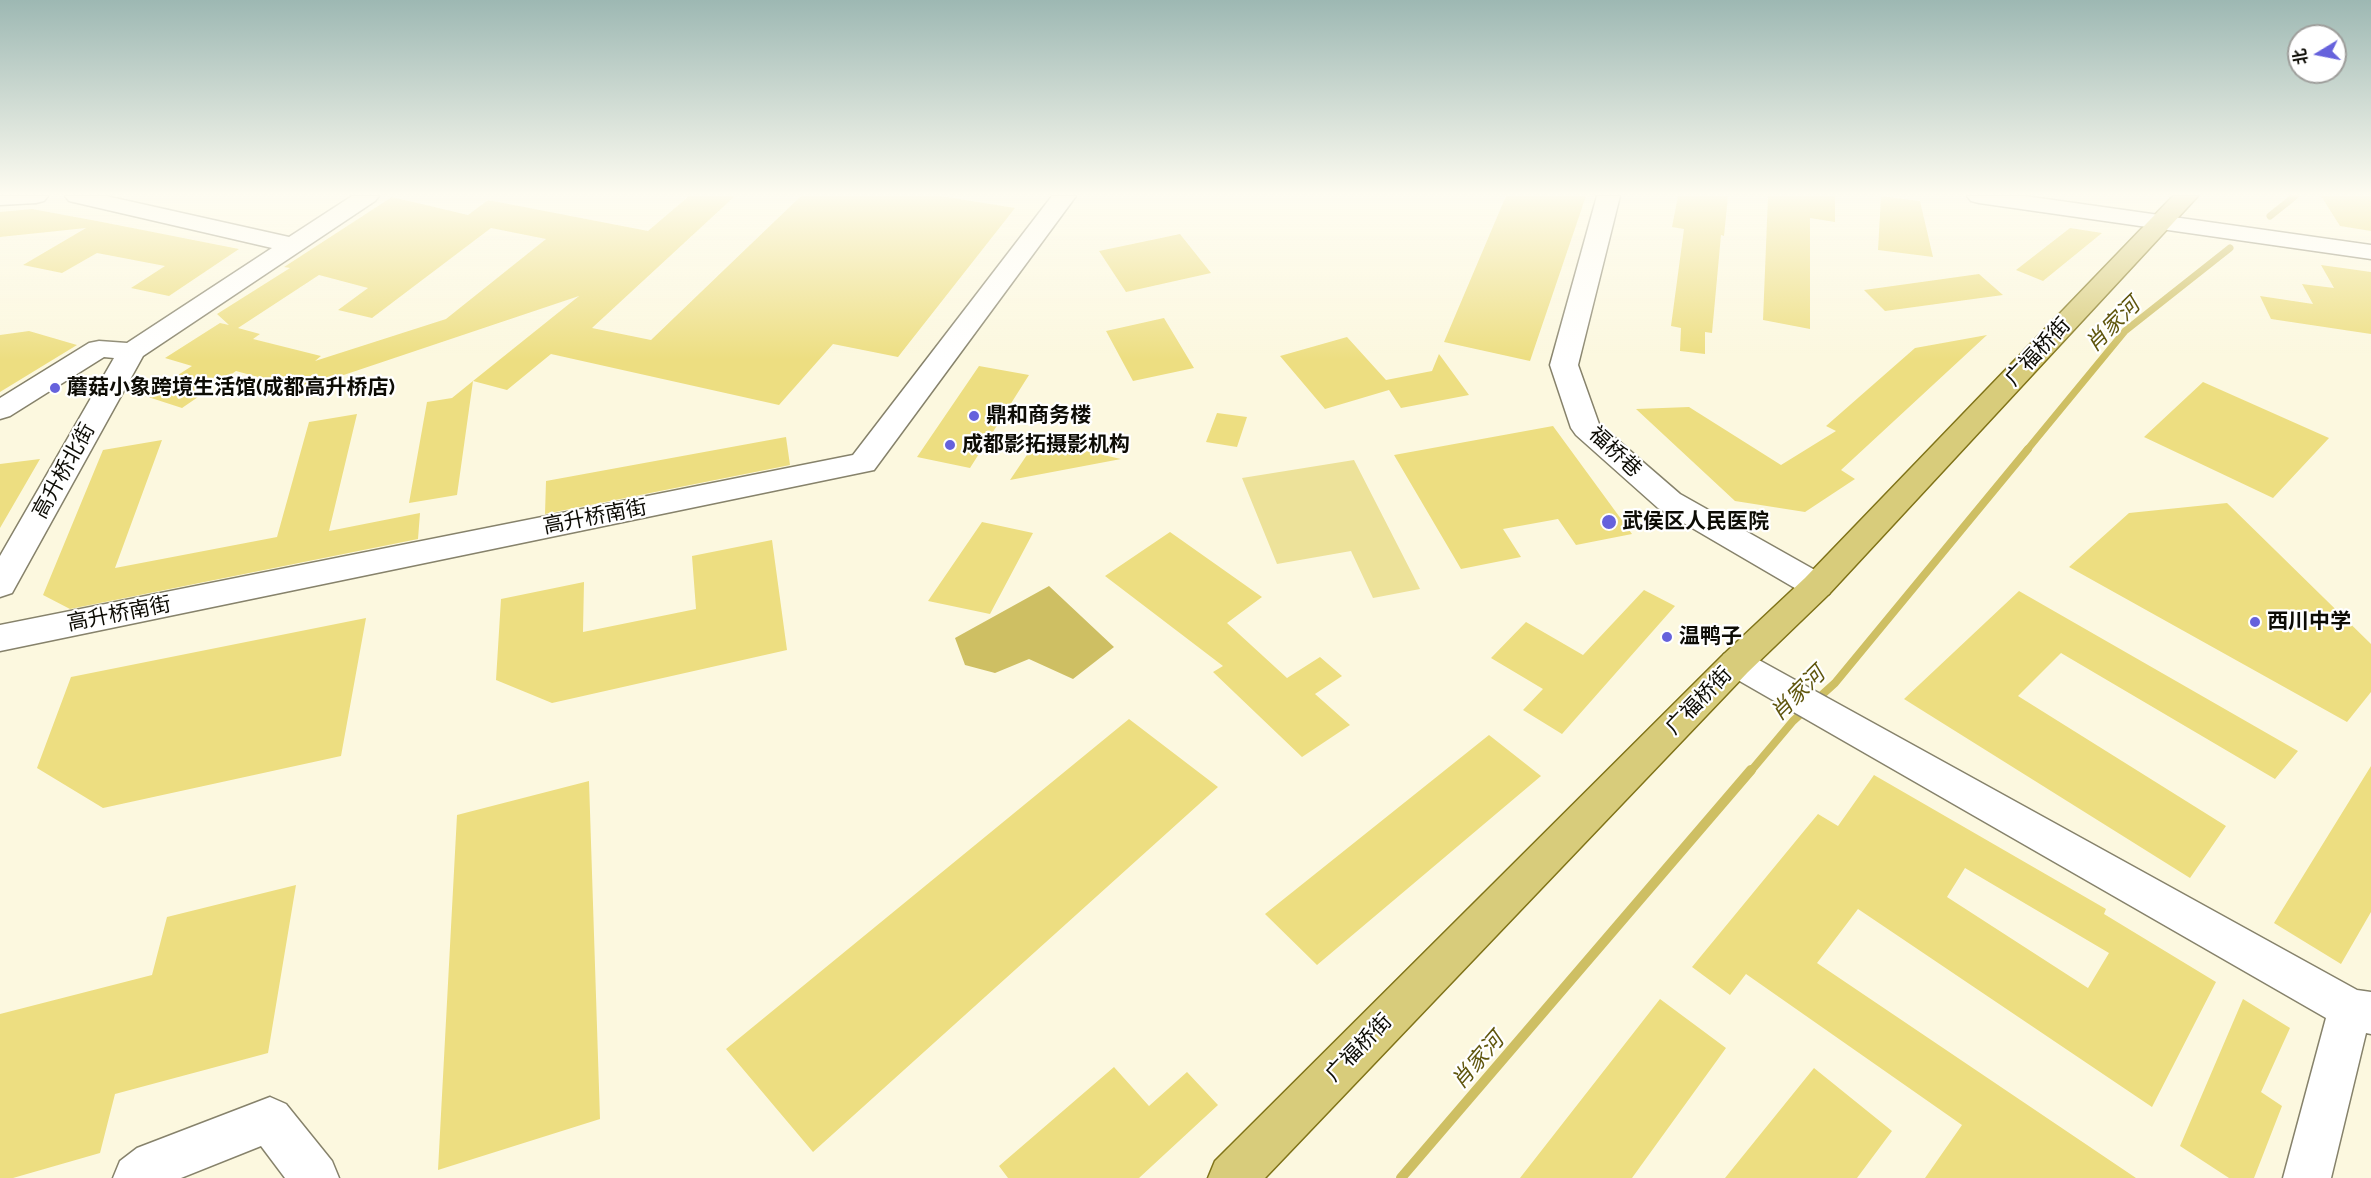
<!DOCTYPE html>
<html>
<head>
<meta charset="utf-8">
<style>
  body { margin:0 }
  #map { position:relative; width:2371px; height:1178px; overflow:hidden; background:#fcf8df; font-family:Raleway,"Noto Sans SC",sans-serif }
  canvas { display:block }
  .north { position:absolute; left:2287px; top:24px; width:60px; height:60px; box-sizing:border-box; background:#fff; border:2px solid #9e9e9b; border-radius:50%; rotate:260deg; font-size:16px; font-weight:700; line-height:24px; text-align:center; color:#0d0c05 }
  .north::after { content:''; display:block; margin:auto; width:21px; height:27px; background:#6662dc; clip-path:polygon(50% 0,100% 100%,50% 72%,0 100%) }
</style>
</head>
<body>
<div id="map">
<canvas width="2371" height="1178"></canvas>
<div class="north">北</div>
</div>
<script>
const c = document.querySelector('canvas').getContext('2d');
c.lineJoin = 'round';
function fillPath(path, color) {
  c.fillStyle = color;
  c.fill(path, 'evenodd');
}
function poly(rows) {
  const path = new Path2D();
  for (const r of rows) {
    path.moveTo(r[0], r[1]);
    for (let i = 2; i < r.length; i += 2) path.lineTo(r[i], r[i + 1]);
  }
  return path;
}
function stroke(path, color, width, dash) {
  c.strokeStyle = color;
  c.lineWidth = width;
  c.lineCap = dash ? 'butt' : 'round';
  c.setLineDash(dash || []);
  c.stroke(path);
}
function write(font, color, halo, rows, align = 'center') {
  c.font = font + ' Raleway,"Noto Sans SC",sans-serif';
  c.lineWidth = 4.5;
  c.setLineDash([]);
  c.textBaseline = 'middle';
  c.strokeStyle = halo;
  c.fillStyle = color;
  for (const [text, x, y, turn = 0] of rows) {
    c.save();
    c.translate(x, y);
    c.rotate((+turn || 0) * Math.PI / 180);
    c.textAlign = isNaN(turn) ? turn : align;
    if (halo) c.strokeText(text, 0, 0);
    c.fillText(text, 0, 0);
    c.restore();
  }
}
fillPath(poly([
  [1354,460,1420,589,1373,598,1351,551,1277,564,1242,478]
]), '#ede29a');
fillPath(poly([
  [1049,586,1114,647,1073,679,1029,659,995,673,965,665,955,638]
]), '#cebf63');
stroke(poly([
  [2270,216,2295,196],
  [2027,450,2125,331,2230,248]
]), '#cebf63', 7);
stroke(poly([
  [1750,772,1793,721,1835,683,2028,449]
]), '#cebf63', 8);
stroke(poly([
  [1401,1178,1751,770]
]), '#cebf63', 10);
fillPath(poly([
  [689,196,735,196,592,328,651,340,801,196,941,196,1015,208,898,357,833,344,779,405,551,354,507,390,473,381,579,296,305,388,306,390,236,371,182,408,145,396,192,366,165,358,220,323,229,325,217,314,290,268,284,267,392,197,468,215,488,200,648,231],
  [491,228,546,239,446,319,315,361,321,356,253,339,260,334,238,328,319,275,368,288,338,310,372,318],
  [1506,196,1586,196,1530,361,1444,342],
  [1678,196,1728,196,1724,236,1721,235,1712,333,1705,332,1705,354,1680,351,1681,328,1671,326,1684,229,1672,227],
  [1768,196,1835,196,1835,222,1810,218,1810,329,1763,320],
  [1881,196,1920,201,1933,257,1878,250],
  [2321,196,2371,196,2371,231,2340,226],
  [32,209,97,221,239,249,169,296,131,288,165,266,97,253,62,273,23,265,86,228,0,237,0,212],
  [2070,228,2102,233,2043,281,2016,270],
  [1180,234,1211,273,1126,292,1099,251],
  [2321,265,2371,272,2371,334,2271,319,2260,296,2313,304,2302,284,2334,288],
  [1979,274,2003,295,1885,311,1864,290],
  [1164,318,1194,368,1133,381,1106,331],
  [29,331,77,345,0,392,0,335],
  [1987,335,1841,470,1855,479,1805,512,1735,501,1636,409,1689,407,1781,465,1836,431,1826,426,1915,348],
  [1347,337,1386,380,1432,371,1439,354,1469,395,1401,408,1389,390,1325,409,1280,356],
  [979,366,1029,375,970,468,917,457],
  [473,381,457,495,409,503,427,402,452,398],
  [2203,382,2329,438,2273,498,2144,437],
  [1217,413,1247,417,1237,447,1206,442],
  [357,414,329,531,420,513,418,539,70,609,43,595,103,450,162,440,115,568,277,537,309,422],
  [1553,426,1632,534,1576,545,1558,519,1503,529,1521,557,1461,569,1394,455],
  [786,437,790,465,545,514,546,481],
  [1037,440,1121,459,1010,480],
  [40,459,0,528,0,464],
  [2227,503,2371,644,2371,692,2347,722,2069,567,2129,513],
  [982,522,1033,533,990,614,928,601],
  [1170,532,1262,597,1227,623,1287,678,1320,657,1342,676,1315,694,1350,725,1302,757,1213,672,1223,666,1105,576],
  [772,540,787,650,552,703,496,680,501,599,584,582,583,632,696,609,692,556],
  [1644,590,1675,606,1562,734,1523,710,1543,689,1491,658,1526,622,1583,655],
  [2019,591,2298,751,2275,779,2061,653,2018,696,2226,826,2190,878,1904,699],
  [366,618,341,756,103,808,37,768,71,677],
  [1129,719,1218,787,813,1152,726,1049],
  [1489,735,1541,776,1317,965,1265,914],
  [2371,766,2371,912,2341,964,2274,923],
  [1874,775,2106,909,2104,914,2216,982,2152,1107,1858,909,1817,963,2136,1178,1925,1178,1962,1125,1746,974,1730,995,1692,967,1818,814,1838,826],
  [1965,868,2109,953,2088,988,1947,897],
  [589,781,600,1119,438,1170,457,815],
  [296,885,268,1053,115,1094,100,1153,13,1178,0,1178,0,1014,152,975,167,917],
  [1660,999,1726,1048,1632,1178,1520,1178],
  [2243,999,2290,1028,2261,1092,2282,1106,2254,1178,2229,1178,2180,1146],
  [1114,1067,1149,1106,1187,1072,1218,1105,1139,1178,1008,1178,999,1166],
  [1814,1068,1892,1131,1857,1178,1725,1178]
]), '#edde81');
const minor = poly([
  [0,196,48,196,44,201,36,203,0,205,0,196],
  [65,196,106,196,289,237,352,196,379,196,375,201,143,356,12,593,0,597,0,556,114,358,104,357,10,416,0,419,0,398,89,343,99,341,127,343,272,248,69,201,65,196],
  [1052,196,1076,196,874,470,0,651,0,625,853,455,1052,196],
  [1597,196,1620,196,1578,365,1599,424,1680,494,1829,578,1833,586,1829,594,1817,598,1805,594,1658,508,1576,435,1571,428,1550,365,1597,196],
  [1967,196,2025,196,2371,245,2371,259,1979,203,1971,201,1967,196],
  [1736,650,1748,654,2357,990,2371,992,2371,1034,2366,1033,2331,1178,2283,1178,2326,1018,1724,672,1719,663,1724,654,1736,650],
  [270,1097,286,1104,332,1161,339,1178,285,1178,261,1146,181,1178,113,1178,120,1161,137,1148,270,1097]
]);
const major = poly([
  [2173,196,2198,196,1829,594,1748,672,1265,1178,1208,1178,1215,1161,1724,654,1805,578,2173,196]
]);
stroke(minor, '#86826b', 3);
stroke(major, '#807318', 3);
fillPath(minor, '#fff');
fillPath(major, '#d8cc7b');
const sky = c.createLinearGradient(0, 0, 0, 360);
sky.addColorStop(0, '#9db8b3');
sky.addColorStop(0.54, '#fefcf1');
sky.addColorStop(1, '#fefcf100');
c.fillStyle = sky;
c.fillRect(0, 0, 2371, 360);
for (const [x, y, r, color] of [
  [55,388,6,"#6662dc"],
  [974,416,6,"#6662dc"],
  [950,445,6,"#6662dc"],
  [1609,522,8,"#6662dc"],
  [2255,622,6,"#6662dc"],
  [1667,637,6,"#6662dc"]
]) {
  const dot = new Path2D();
  dot.arc(x, y, r, 0, 2 * Math.PI);
  c.fillStyle = color;
  c.fill(dot);
  stroke(dot, '#fff', 2);
}
write('21px', '#0d0c05', '#fff', [
  ["广福桥街",2038,352,-47],
  ["福桥巷",1615,452,43],
  ["高升桥北街",64,471,-61],
  ["高升桥南街",595,517,-11],
  ["高升桥南街",119,614,-11],
  ["广福桥街",1699,701,-46],
  ["广福桥街",1359,1048,-46]
]);
write('bold 21px', '#0d0c05', '#fff', [
  ["蘑菇小象跨境生活馆(成都高升桥店)",67,388],
  ["鼎和商务楼",986,416],
  ["成都影拓摄影机构",962,445],
  ["武侯区人民医院",1622,522],
  ["西川中学",2267,622],
  ["温鸭子",1679,637]
], 'left');
write('italic 22px', '#5f550c', '#fff', [
  ["肖家河",2113,325,-45],
  ["肖家河",1798,694,-45],
  ["肖家河",1478,1061,-49]
]);
</script>
</body>
</html>
